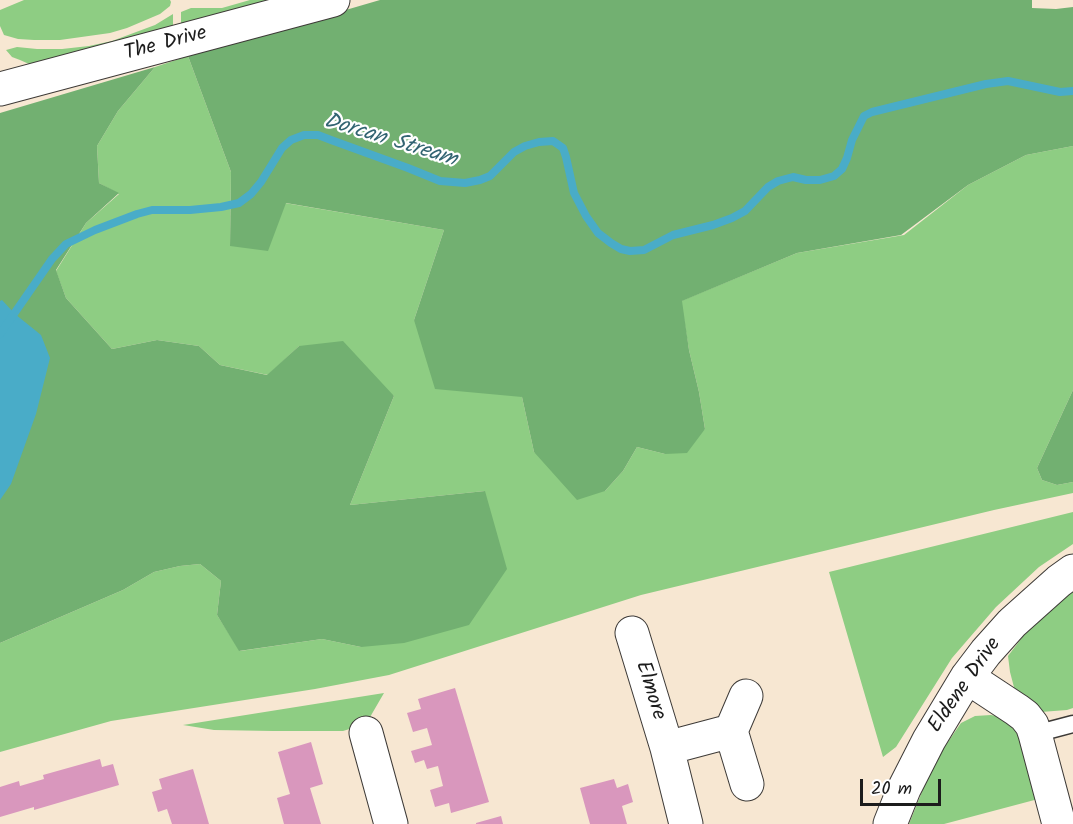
<!DOCTYPE html>
<html>
<head>
<meta charset="utf-8">
<style>
  body { margin:0 }
  #map { position:relative; width:1073px; height:824px; overflow:hidden; background:#f7e7d2; font-family:Kalam,sans-serif }
  canvas { display:block }
  .scale { position:absolute; left:860px; top:779px; width:81px; height:27px; box-sizing:border-box; border:3px solid #1c1c1c; border-top:0; padding-left:8px; font-size:18px; line-height:21px; white-space:nowrap; color:#1c1c1c; -webkit-text-stroke:4px #fff; paint-order:stroke }
</style>
</head>
<body>
<div id="map">
<canvas width="1073" height="824"></canvas>
<div class="scale">20 m</div>
</div>
<script>
const c = document.querySelector('canvas').getContext('2d');
c.lineJoin = 'round';
function fillPath(path, color) {
  c.fillStyle = color;
  c.fill(path, 'evenodd');
}
function poly(rows) {
  const path = new Path2D();
  for (const r of rows) {
    path.moveTo(r[0], r[1]);
    for (let i = 2; i < r.length; i += 2) path.lineTo(r[i], r[i + 1]);
  }
  return path;
}
function stroke(path, color, width, dash) {
  c.strokeStyle = color;
  c.lineWidth = width;
  c.lineCap = dash ? 'butt' : 'round';
  c.setLineDash(dash || []);
  c.stroke(path);
}
function write(font, color, halo, rows, align = 'center') {
  c.font = font + ' Kalam,sans-serif';
  c.lineWidth = 4.5;
  c.setLineDash([]);
  c.textBaseline = 'middle';
  c.strokeStyle = halo;
  c.fillStyle = color;
  for (const [text, x, y, turn = 0] of rows) {
    c.save();
    c.translate(x, y);
    c.rotate((+turn || 0) * Math.PI / 180);
    c.textAlign = isNaN(turn) ? turn : align;
    if (halo) c.strokeText(text, 0, 0);
    c.fillText(text, 0, 0);
    c.restore();
  }
}
fillPath(poly([
  [24,0,170,0,171,2,170,6,160,14,127,28,110,33,60,40,34,40,18,39,4,35,0,26,0,10],
  [250,0,275,0,181,25,181,12,191,8,222,8],
  [173,14,173,28,40,64,29,64,20,60,12,57,6,50,17,47,37,49,62,49,89,46,112,41,155,25],
  [188,56,231,172,230,246,285,203,444,230,414,320,522,397,534,452,605,491,623,471,637,447,665,454,705,429,699,392,689,350,681,301,797,253,904,235,968,185,1026,155,1073,146,1073,390,1037,468,1042,480,1057,485,1073,482,1073,493,994,510,641,595,389,675,315,689,111,721,0,752,0,643,123,590,154,572,180,566,200,564,221,581,217,615,240,651,322,639,361,647,485,491,350,505,394,396,299,346,268,375,220,365,199,346,157,340,112,349,66,298,56,271,86,223,119,194,99,183,97,146,118,111,155,67],
  [1073,512,1073,544,1039,567,996,607,952,658,896,747,883,757,829,572],
  [1073,591,1073,708,1067,710,1041,712,1015,691,1010,672,1008,656,1027,631],
  [384,693,366,724,343,731,273,731,214,730,183,725],
  [991,715,1005,718,1019,728,1042,798,944,824,909,824,934,762,961,723,975,716]
]), '#8ecd83');
fillPath(poly([
  [380,0,1032,0,1032,8,1056,9,1073,7,1073,146,1026,155,968,185,901,235,797,253,682,301,689,350,699,392,705,429,687,453,665,454,637,447,623,471,605,491,577,500,534,452,522,397,435,389,414,320,444,230,286,203,268,251,230,246,231,172,188,56],
  [155,67,118,111,97,146,99,183,119,193,86,223,56,270,66,298,112,349,157,340,199,346,220,365,267,375,299,346,343,341,394,396,350,505,485,491,507,569,469,625,404,643,361,647,322,639,239,651,217,615,221,581,200,564,180,566,154,572,123,590,0,643,0,113],
  [1073,390,1073,482,1057,485,1042,480,1037,468]
]), '#72b071');
fillPath(poly([
  [2,300,15,314,41,335,50,358,36,414,11,484,0,500,0,301]
]), '#49acc8');
stroke(poly([
  [0,334,52,259,66,244,95,230,137,214,152,210,190,210,221,207,239,203,251,194,261,182,282,148,291,140,304,135,318,135,331,140,408,168,440,181,465,183,480,180,490,176,514,152,525,146,539,142,553,141,563,148,566,157,574,193,586,216,598,233,611,243,621,249,630,251,644,250,673,235,713,225,732,218,745,211,768,187,778,181,793,177,806,180,820,180,834,176,842,169,847,158,852,140,864,116,872,112,986,84,1008,81,1060,92,1073,91]
]), '#49acc8', 8);
fillPath(poly([
  [455,688,489,802,451,813,449,803,435,807,430,790,443,786,438,766,427,769,424,760,415,763,411,751,432,745,427,728,413,732,407,713,421,709,418,699],
  [311,742,323,784,310,788,321,824,284,824,277,798,290,794,278,752],
  [100,759,102,767,113,764,119,785,34,810,34,807,0,817,0,787,19,781,20,786,44,779,43,775],
  [193,769,209,824,172,824,167,809,158,812,152,792,162,789,159,779],
  [614,779,617,788,628,784,633,802,622,806,627,824,590,824,580,788],
  [501,816,503,824,476,824,476,823]
]), '#d997bd');
const lane = poly([
  [1035,734,1073,724]
]);
const street = poly([
  [0,89,333,0],
  [632,633,667,748,686,824],
  [967,677,1017,710,1025,716,1032,725,1035,734,1059,824],
  [746,696,731,731,747,784],
  [366,733,391,824],
  [667,748,731,731],
  [890,824,904,789,929,740,967,677,986,652,1012,623,1059,581,1073,571]
]);
stroke(lane, '#3d3a37', 19);
stroke(street, '#3d3a37', 35);
stroke(lane, '#fff', 16);
stroke(street, '#fff', 33);
write('21px', '#1c1c1c', '#fff', [
  ["The Drive",166,45,-15],
  ["Eldene Drive",966,686,-55],
  ["Elmore",649,691,73]
]);
write('italic 22px', '#326472', '#fff', [
  ["Dorcan Stream",390,142,17]
]);
</script>
</body>
</html>
